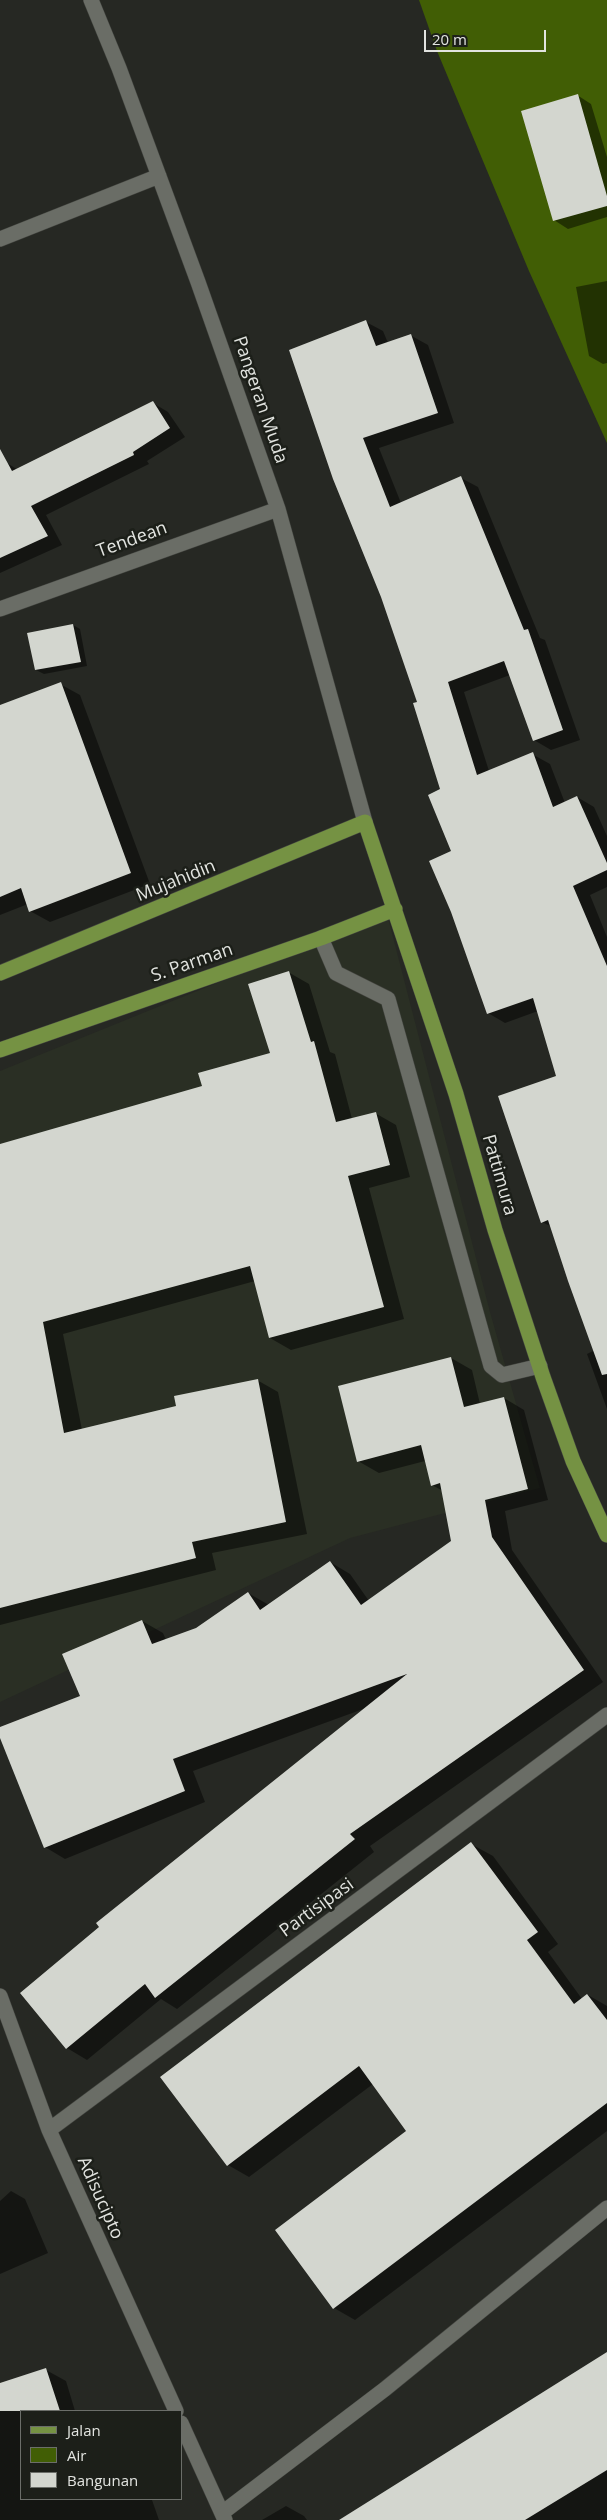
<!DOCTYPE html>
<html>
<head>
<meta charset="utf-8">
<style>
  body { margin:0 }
  #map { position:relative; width:607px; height:2520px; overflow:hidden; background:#262823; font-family:"Open Sans",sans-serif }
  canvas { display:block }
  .legend { position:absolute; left:20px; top:2410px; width:162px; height:90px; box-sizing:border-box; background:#1c1f19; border:1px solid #6b6e69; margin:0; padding:6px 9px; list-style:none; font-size:15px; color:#e2e4e0 }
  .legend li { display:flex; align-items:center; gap:10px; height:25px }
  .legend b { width:25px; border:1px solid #6b6e69 }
  .scale { position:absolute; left:424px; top:30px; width:122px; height:22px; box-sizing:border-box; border:2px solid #e2e4e0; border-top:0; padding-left:6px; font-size:15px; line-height:18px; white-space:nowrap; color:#e2e4e0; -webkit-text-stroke:4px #1c1f19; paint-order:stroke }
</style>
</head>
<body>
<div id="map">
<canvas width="607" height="2520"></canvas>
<ul class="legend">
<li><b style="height:6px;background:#759243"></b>Jalan</li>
<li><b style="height:14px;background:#415e05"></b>Air</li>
<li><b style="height:14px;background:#d3d6cf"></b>Bangunan</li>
</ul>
<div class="scale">20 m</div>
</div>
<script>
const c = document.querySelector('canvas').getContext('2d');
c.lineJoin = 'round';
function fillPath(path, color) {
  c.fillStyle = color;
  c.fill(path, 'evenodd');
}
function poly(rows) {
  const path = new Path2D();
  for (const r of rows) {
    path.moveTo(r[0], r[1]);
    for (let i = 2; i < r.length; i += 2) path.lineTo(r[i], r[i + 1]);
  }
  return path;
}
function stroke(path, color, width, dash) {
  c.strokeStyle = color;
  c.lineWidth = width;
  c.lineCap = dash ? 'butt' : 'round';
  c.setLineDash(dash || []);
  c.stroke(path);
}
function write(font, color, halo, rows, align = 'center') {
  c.font = font + ' "Open Sans",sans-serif';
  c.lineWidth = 5;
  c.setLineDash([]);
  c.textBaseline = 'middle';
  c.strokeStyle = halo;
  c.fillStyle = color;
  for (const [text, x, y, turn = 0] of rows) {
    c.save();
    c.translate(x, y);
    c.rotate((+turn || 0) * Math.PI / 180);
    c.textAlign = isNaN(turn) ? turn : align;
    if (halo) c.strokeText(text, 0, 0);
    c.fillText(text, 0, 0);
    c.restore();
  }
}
fillPath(poly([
  [387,914,490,1312,540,1488,350,1538,0,1702,0,1071]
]), '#2a2f24');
fillPath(poly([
  [419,0,607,0,607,443,529,271,437,51]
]), '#415e05');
fillPath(poly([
  [577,95,591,104,607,157,607,217,568,229,554,220],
  [607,281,607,363,603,364,589,356,576,287],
  [366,322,383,331,388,343,410,335,428,345,454,423,379,448,401,503,461,478,478,487,540,638,545,640,580,740,551,750,534,740,510,675,464,692,489,771,532,754,550,764,565,803,577,797,594,807,607,836,607,887,590,895,607,937,607,1409,587,1354,595,1350,552,1227,542,1222,557,1077,538,1011,505,1023,488,1013,453,852,442,790,419,703,382,597,334,479],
  [153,403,168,412,185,437,147,461,149,464,46,515,62,545,0,573,0,467,7,463,18,470],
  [73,625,80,629,87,666,44,674,36,670],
  [60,684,80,695,150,884,50,922,30,911,28,904,0,915,0,706],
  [288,972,309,984,330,1052,335,1054,352,1119,375,1113,396,1125,410,1177,369,1188,404,1319,291,1350,270,1338,255,1281,63,1334,82,1430,178,1407,257,1380,278,1392,307,1534,212,1553,216,1570,0,1625,0,1146,203,1087,271,1054],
  [451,1358,472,1370,480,1404,504,1398,524,1410,548,1500,505,1511,512,1550,603,1682,370,1846,374,1852,177,2009,161,1999,87,2060,67,2048,366,1708,193,1771,205,1802,65,1859,45,1847,0,1734,0,1729,81,1696,142,1621,163,1633,166,1640,197,1629,248,1593,269,1605,330,1562,350,1574,369,1601,453,1542,443,1491,432,1485,425,1461,379,1473,358,1461,339,1387],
  [471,1844,493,1856,558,1944,548,1952,582,1999,588,1995,607,2006,607,2131,355,2320,334,2308,408,2131,373,2084,249,2177,228,2165],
  [11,2191,25,2199,48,2253,0,2274,0,2201],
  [607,2363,607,2520,341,2520],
  [46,2370,66,2381,75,2411,21,2411,21,2499,149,2499,152,2500,159,2520,0,2520,0,2384],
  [286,2506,304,2516,307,2520,262,2520]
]), '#0007');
fillPath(poly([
  [578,94,607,196,607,206,553,221,521,111],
  [366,320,376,346,411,334,438,413,363,438,390,507,461,476,524,630,528,629,563,730,533,741,504,661,448,682,477,775,533,752,553,807,577,796,607,863,607,870,573,886,607,966,607,1374,602,1375,568,1281,548,1220,541,1223,498,1096,556,1076,533,998,487,1014,451,912,429,861,451,851,428,795,440,789,413,703,417,702,381,597,333,479,289,350],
  [153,401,170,428,133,452,134,455,31,506,48,536,0,558,0,449,12,471],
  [73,624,81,662,35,670,27,633],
  [61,682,131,873,29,912,21,888,0,897,0,705],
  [289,971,311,1042,314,1041,336,1122,376,1112,390,1165,348,1176,384,1307,269,1338,250,1266,43,1322,64,1433,176,1406,174,1396,258,1379,286,1522,192,1542,196,1558,0,1608,0,1144,202,1086,198,1073,270,1053,248,984],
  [451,1357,464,1407,504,1397,528,1489,485,1500,492,1537,584,1670,350,1834,355,1839,155,1998,145,1984,66,2049,20,1993,99,1927,96,1923,407,1674,173,1759,185,1791,44,1848,0,1738,0,1727,80,1696,62,1654,142,1620,152,1644,196,1628,248,1592,260,1610,330,1561,361,1605,451,1541,440,1483,431,1486,421,1445,357,1462,338,1386],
  [471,1842,538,1932,527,1940,574,2004,587,1994,607,2020,607,2103,333,2309,275,2230,406,2131,359,2066,227,2166,160,2077],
  [607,2352,607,2470,525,2520,339,2520],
  [46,2368,60,2411,0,2411,0,2383]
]), '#d3d6cf');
const lane = poly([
  [321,938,336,973,388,999,491,1366,502,1375,540,1366]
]);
const street = poly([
  [91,0,119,68,198,282,278,509,365,822],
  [0,239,159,176],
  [0,609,278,509],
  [0,1996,49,2130,176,2411],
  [49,2130,607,1715],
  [181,2423,225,2520],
  [222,2513,385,2389,607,2208]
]);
const primary = poly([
  [0,973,365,822,456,1094,495,1230,543,1377,573,1461,607,1535],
  [0,1050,321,938,395,909]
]);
stroke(lane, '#42443f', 16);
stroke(street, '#42443f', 16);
stroke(primary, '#42443f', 16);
stroke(lane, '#6a6d66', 15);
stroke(street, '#6a6d66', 15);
stroke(primary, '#759243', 15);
write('18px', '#e2e4e0', '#1c1f19', [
  ["Pangeran Muda",260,400,71],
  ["Tendean",132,540,-20],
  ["Mujahidin",176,881,-22],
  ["S. Parman",192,963,-19],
  ["Pattimura",499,1175,74],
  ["Partisipasi",317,1908,-36],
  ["Adisucipto",100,2198,66]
]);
</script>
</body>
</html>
